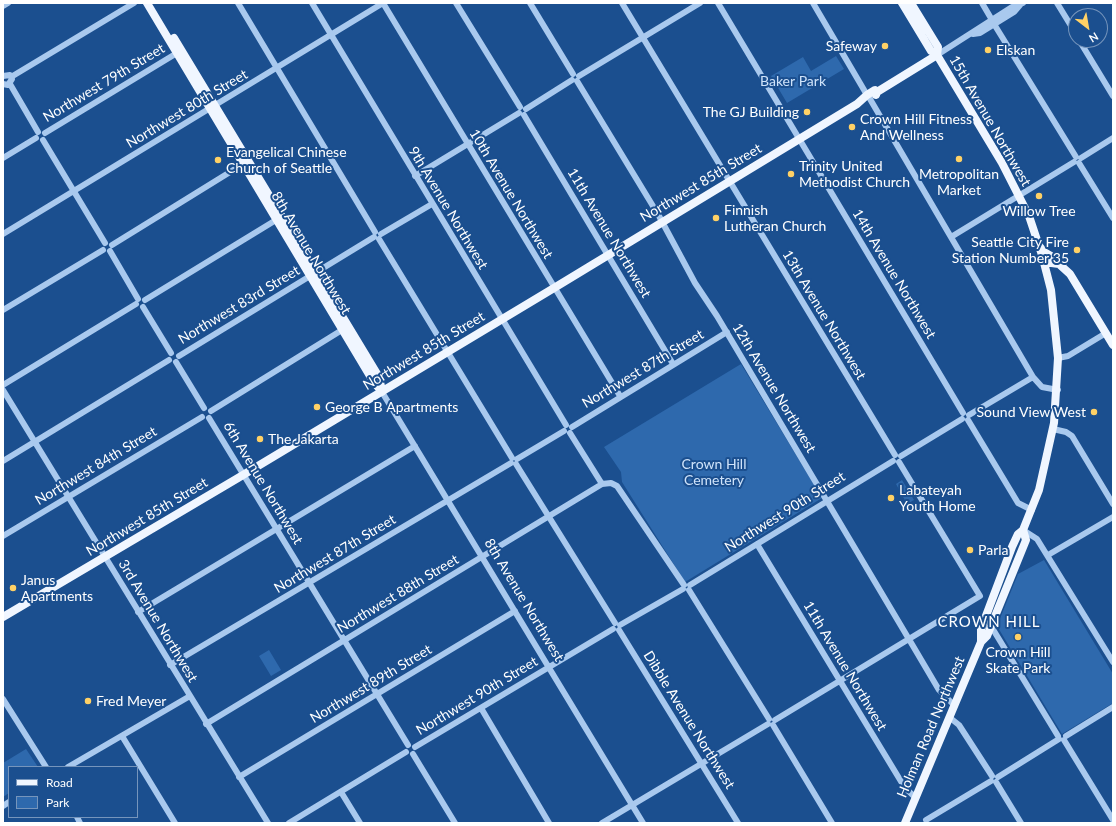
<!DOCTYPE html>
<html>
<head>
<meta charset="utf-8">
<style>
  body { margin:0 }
  #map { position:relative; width:1116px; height:826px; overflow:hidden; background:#1b4f8f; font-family:Lato,sans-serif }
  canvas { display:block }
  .frame { position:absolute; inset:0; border:4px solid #fff; pointer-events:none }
  .legend { position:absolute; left:8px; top:766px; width:130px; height:52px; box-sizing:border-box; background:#1b4f8f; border:1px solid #7695bc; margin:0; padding:5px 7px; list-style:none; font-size:12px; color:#fff }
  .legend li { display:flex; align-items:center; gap:8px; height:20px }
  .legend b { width:20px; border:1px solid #7695bc }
  .north { position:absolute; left:1068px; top:8px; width:40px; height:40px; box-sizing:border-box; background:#1b4f8f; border:1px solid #7695bc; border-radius:50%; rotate:149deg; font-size:11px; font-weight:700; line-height:16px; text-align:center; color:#fff }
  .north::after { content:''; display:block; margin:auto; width:14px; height:18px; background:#ffd166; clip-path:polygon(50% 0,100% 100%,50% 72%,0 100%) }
</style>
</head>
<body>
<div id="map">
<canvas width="1116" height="826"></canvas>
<div class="frame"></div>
<ul class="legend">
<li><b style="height:5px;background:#f0f6ff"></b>Road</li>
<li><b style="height:11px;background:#2e69ad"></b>Park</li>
</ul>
<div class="north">N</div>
</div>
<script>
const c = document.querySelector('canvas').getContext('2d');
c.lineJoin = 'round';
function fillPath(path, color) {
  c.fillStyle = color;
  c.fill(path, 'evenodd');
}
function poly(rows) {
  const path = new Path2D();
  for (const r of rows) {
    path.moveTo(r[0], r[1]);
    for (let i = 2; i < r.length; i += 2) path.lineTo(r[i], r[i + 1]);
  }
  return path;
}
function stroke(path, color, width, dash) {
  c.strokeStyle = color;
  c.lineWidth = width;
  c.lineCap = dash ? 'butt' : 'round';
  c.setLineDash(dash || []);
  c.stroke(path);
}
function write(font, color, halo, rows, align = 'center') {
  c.font = font + ' Lato,sans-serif';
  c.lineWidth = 4;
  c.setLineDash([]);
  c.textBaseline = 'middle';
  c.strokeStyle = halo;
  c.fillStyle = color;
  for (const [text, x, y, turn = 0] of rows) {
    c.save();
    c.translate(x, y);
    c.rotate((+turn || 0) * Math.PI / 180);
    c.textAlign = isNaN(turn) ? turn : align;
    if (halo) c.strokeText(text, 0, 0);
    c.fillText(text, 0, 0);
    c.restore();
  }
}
fillPath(poly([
  [836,56,844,69,787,103,771,76,803,57,811,71],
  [741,364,822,498,685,582,622,482,621,472,604,447],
  [902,480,914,500,907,504,896,484],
  [1044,560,1113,674,1113,703,1062,734,997,626,1018,574],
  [269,650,281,670,271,676,259,656],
  [26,749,38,767,9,767,9,793,3,797,3,763]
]), '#2e69ad');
stroke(poly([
  [238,3,375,232],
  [312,3,566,425],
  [383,3,620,396],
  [456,3,520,107],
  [530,3,573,74],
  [622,3,895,455],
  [718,3,963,413],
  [813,3,867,95],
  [982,3,992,20],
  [1057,3,1076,34],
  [3,6,8,3],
  [994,24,1076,157],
  [973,34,980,33,1014,12,1020,5],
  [1079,40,1113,96],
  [937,55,1012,7,1023,3],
  [3,76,10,75,12,79,8,85,3,84],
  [579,76,700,3],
  [11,77,134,3],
  [577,81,659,216,695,283,717,316,913,646,939,690,954,705],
  [10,84,38,132],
  [870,99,1033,377,1042,387,1058,390],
  [526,109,572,80],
  [524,115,673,364],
  [45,133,177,53],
  [43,140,105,243],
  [3,158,36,138],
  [1081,158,1113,138],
  [1079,163,1113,218],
  [415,176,519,113],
  [3,234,383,3],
  [381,234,432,204],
  [951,237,1074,162],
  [379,239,512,458],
  [112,245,243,164],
  [110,251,138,299],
  [145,300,276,220],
  [143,307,171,353],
  [3,310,103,250],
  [179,356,374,237],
  [1058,358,1068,356,1106,333],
  [176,362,204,408],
  [3,385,136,304],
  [3,390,268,823],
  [382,392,643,823],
  [211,411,342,330],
  [969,415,1033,377],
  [209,418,408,745],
  [968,420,1018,503,1032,510],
  [572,427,727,332],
  [1053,429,1066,432,1072,436,1113,504],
  [570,433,602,484,611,483,617,486,684,585],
  [901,456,962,419],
  [517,459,564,431],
  [3,461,169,360],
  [899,462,980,596],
  [516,464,615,623],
  [1023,530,1037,539,1113,662],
  [3,536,202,417],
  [757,544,905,788,916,798],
  [1048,555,1113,517],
  [690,585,893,461],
  [689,590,769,719],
  [138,612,415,446],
  [620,625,683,589],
  [990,629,994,631,1058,736],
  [619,630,738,823],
  [170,665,511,463],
  [3,699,46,767],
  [481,708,549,823],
  [949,717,959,725,992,776],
  [775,720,980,596],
  [206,724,602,484],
  [773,725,832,823],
  [122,736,175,823],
  [1066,736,1113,707],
  [1064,740,1113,820],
  [415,747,613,629],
  [413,754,455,823],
  [68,767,190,696],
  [239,777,515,611],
  [998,777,1059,739],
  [996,782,1021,823],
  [341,792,360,823],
  [3,806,9,802],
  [77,817,80,823],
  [926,820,991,781],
  [289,823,406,752],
  [602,823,768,724]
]), '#a9c9ee', 6);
stroke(poly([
  [147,3,373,381,382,392],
  [902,3,931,51,937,55,1002,163,1029,216,1042,255,1051,290,1058,358,1054,423,1039,490,1023,530,1018,534,1012,547,981,629,981,642,905,823],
  [911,3,938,47,937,55],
  [174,38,379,377,382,391],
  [876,95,877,92,937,55],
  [1040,247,1044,252,1063,263],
  [1044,262,1059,264,1070,274,1113,345],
  [3,617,238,478,554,288,857,104,867,95,875,90,877,92],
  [981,642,987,636,1026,540,1023,530]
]), '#f0f6ff', 8);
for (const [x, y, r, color] of [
  [885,46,4,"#ffd166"],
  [988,50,4,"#ffd166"],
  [807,112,4,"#ffd166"],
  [852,127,4,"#ffd166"],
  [959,159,4,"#ffd166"],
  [218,160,4,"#ffd166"],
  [791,174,4,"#ffd166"],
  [1039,196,4,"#ffd166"],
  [716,218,4,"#ffd166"],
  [1077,250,4,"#ffd166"],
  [317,407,4,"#ffd166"],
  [1094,412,4,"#ffd166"],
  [260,439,4,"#ffd166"],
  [891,498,4,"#ffd166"],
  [970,550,4,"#ffd166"],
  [13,588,4,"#ffd166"],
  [1018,637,4,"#ffd166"],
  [88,701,4,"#ffd166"]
]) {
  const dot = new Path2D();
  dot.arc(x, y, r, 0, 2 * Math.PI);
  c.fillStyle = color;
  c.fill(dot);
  stroke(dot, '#1b4f8f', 1.5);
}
write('14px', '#fff', '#1b4f8f', [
  ["Safeway",877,46,"right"],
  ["Elskan",996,50],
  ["The GJ Building",799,112,"right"],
  ["Crown Hill Fitness",860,119],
  ["And Wellness",860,135],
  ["Evangelical Chinese",226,152],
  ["Church of Seattle",226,168],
  ["Trinity United",799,166],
  ["Methodist Church",799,182],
  ["Metropolitan",959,174,"center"],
  ["Market",959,190,"center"],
  ["Finnish",724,210],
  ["Lutheran Church",724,226],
  ["Willow Tree",1039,211,"center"],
  ["Seattle City Fire",1069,242,"right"],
  ["Station Number 35",1069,258,"right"],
  ["George B Apartments",325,407],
  ["Sound View West",1086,412,"right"],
  ["The Jakarta",268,439],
  ["Labateyah",899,490],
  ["Youth Home",899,506],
  ["Parla",978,550],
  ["Janus",21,580],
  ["Apartments",21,596],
  ["Crown Hill",1018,652,"center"],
  ["Skate Park",1018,668,"center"],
  ["Fred Meyer",96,701]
], 'left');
write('14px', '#cfe3fa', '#1b4f8f', [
  ["Baker Park",793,81],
  ["Crown Hill",714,464],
  ["Cemetery",714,480]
]);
write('14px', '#fff', '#1b4f8f', [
  ["Northwest 79th Street",104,83,-31],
  ["Northwest 80th Street",187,109,-31],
  ["15th Avenue Northwest",990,121,60],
  ["Northwest 85th Street",701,183,-31],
  ["10th Avenue Northwest",511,194,59],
  ["9th Avenue Northwest",448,208,59],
  ["11th Avenue Northwest",609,233,59],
  ["8th Avenue Northwest",311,253,59],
  ["14th Avenue Northwest",894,274,59],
  ["Northwest 83rd Street",239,305,-31],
  ["13th Avenue Northwest",824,315,59],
  ["Northwest 85th Street",424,351,-31],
  ["Northwest 87th Street",643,369,-31],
  ["12th Avenue Northwest",774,388,59],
  ["Northwest 84th Street",96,466,-31],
  ["6th Avenue Northwest",263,483,59],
  ["Northwest 90th Street",785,512,-32],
  ["Northwest 85th Street",147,517,-31],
  ["Northwest 87th Street",335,554,-31],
  ["Northwest 88th Street",398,594,-31],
  ["8th Avenue Northwest",524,600,59],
  ["3rd Avenue Northwest",158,621,59],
  ["11th Avenue Northwest",845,666,59],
  ["Northwest 89th Street",371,684,-31],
  ["Northwest 90th Street",477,696,-31],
  ["Dibble Avenue Northwest",689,720,58],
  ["Holman Road Northwest",931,727,-67]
]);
c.letterSpacing = '1px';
write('15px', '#fff', '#1b4f8f', [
  ["CROWN HILL",989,622]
]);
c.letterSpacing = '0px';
</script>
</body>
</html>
